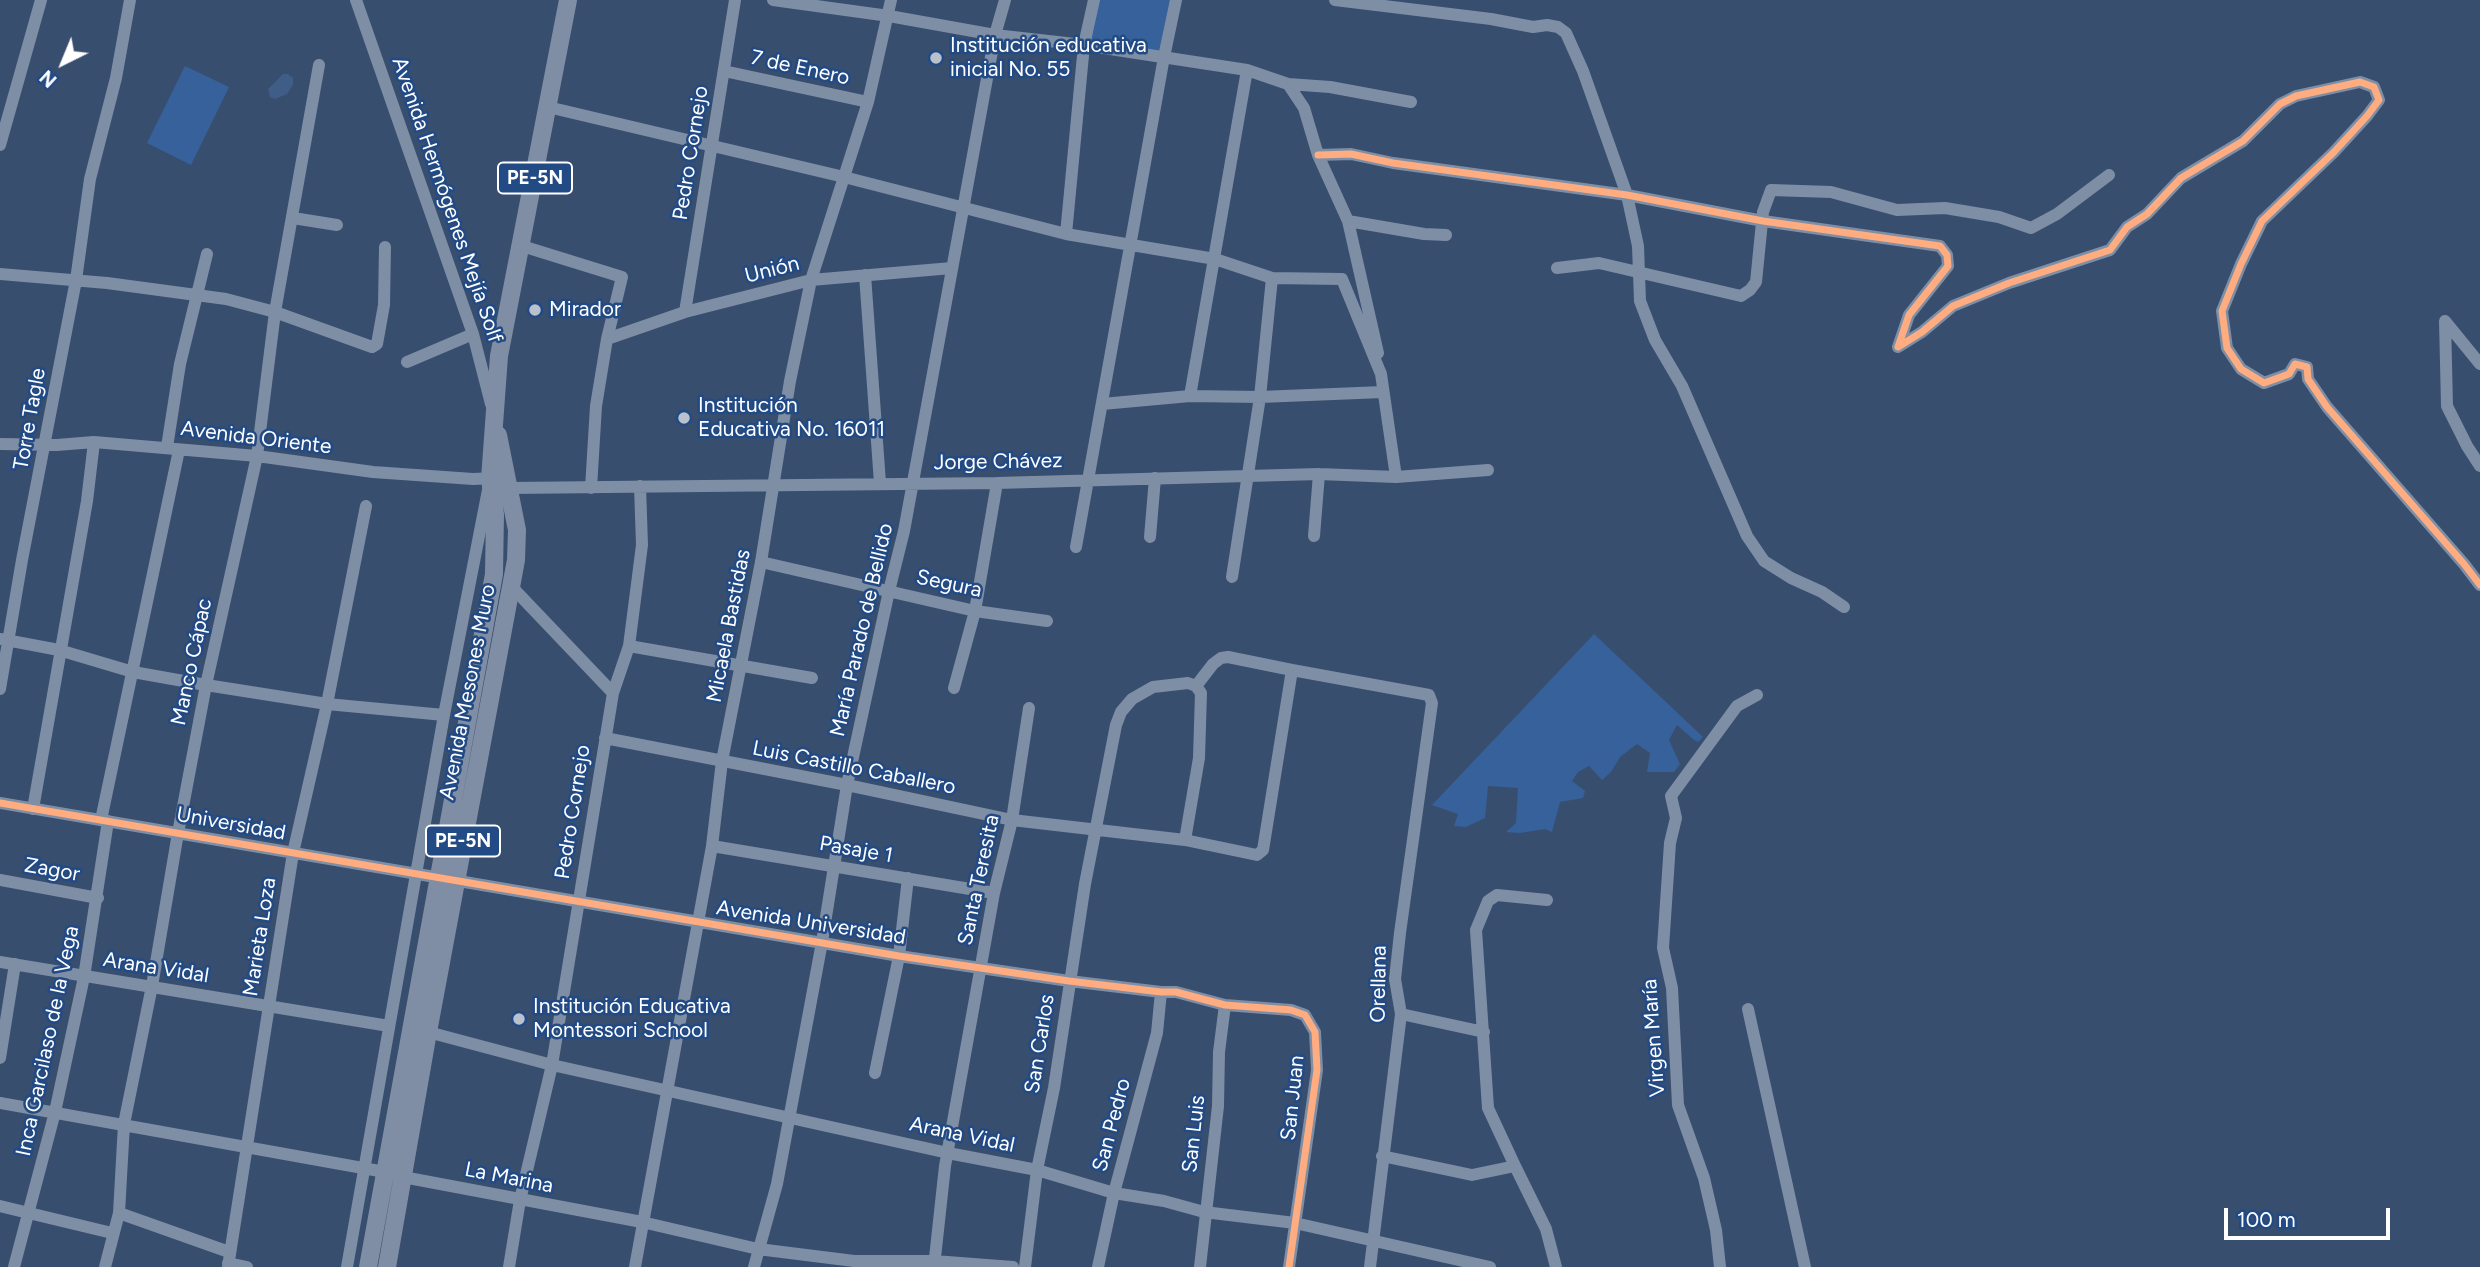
<!DOCTYPE html>
<html>
<head>
<meta charset="utf-8">
<style>
  body { margin:0 }
  #map { position:relative; width:2480px; height:1267px; overflow:hidden; background:#384e6f; font-family:Figtree,sans-serif }
  canvas { display:block }
  .north { position:absolute; left:28px; top:28px; width:70px; height:70px; -webkit-text-stroke:5px #224a85; paint-order:stroke; rotate:223deg; font-size:19px; font-weight:700; line-height:28px; text-align:center; color:#fff }
  .north::after { content:''; display:block; margin:auto; width:24px; height:32px; background:#fff; clip-path:polygon(50% 0,100% 100%,50% 72%,0 100%) }
  .scale { position:absolute; left:2224px; top:1208px; width:166px; height:32px; box-sizing:border-box; border:4px solid #fff; border-top:0; padding-left:9px; font-size:21px; line-height:24px; white-space:nowrap; color:#fff; -webkit-text-stroke:5px #224a85; paint-order:stroke }
</style>
</head>
<body>
<div id="map">
<canvas width="2480" height="1267"></canvas>
<div class="north">N</div>
<div class="scale">100 m</div>
</div>
<script>
const c = document.querySelector('canvas').getContext('2d');
c.lineJoin = 'round';
function fillPath(path, color) {
  c.fillStyle = color;
  c.fill(path, 'evenodd');
}
function poly(rows) {
  const path = new Path2D();
  for (const r of rows) {
    path.moveTo(r[0], r[1]);
    for (let i = 2; i < r.length; i += 2) path.lineTo(r[i], r[i + 1]);
  }
  return path;
}
function stroke(path, color, width, dash) {
  c.strokeStyle = color;
  c.lineWidth = width;
  c.lineCap = dash ? 'butt' : 'round';
  c.setLineDash(dash || []);
  c.stroke(path);
}
function write(font, color, halo, rows, align = 'center') {
  c.font = font + ' Figtree,sans-serif';
  c.lineWidth = 5;
  c.setLineDash([]);
  c.textBaseline = 'middle';
  c.strokeStyle = halo;
  c.fillStyle = color;
  for (const [text, x, y, turn = 0] of rows) {
    c.save();
    c.translate(x, y);
    c.rotate((+turn || 0) * Math.PI / 180);
    c.textAlign = isNaN(turn) ? turn : align;
    if (halo) c.strokeText(text, 0, 0);
    c.fillText(text, 0, 0);
    c.restore();
  }
}
fillPath(poly([
  [1094,0,1176,0,1164,57,1084,45],
  [185,66,229,87,191,165,147,143],
  [1594,634,1703,737,1698,742,1694,740,1677,725,1669,740,1680,764,1674,772,1647,772,1650,753,1637,744,1620,757,1611,772,1602,780,1589,766,1578,772,1572,781,1585,791,1583,798,1560,802,1552,832,1545,829,1520,833,1506,832,1516,823,1518,788,1488,786,1485,818,1466,827,1454,826,1458,814,1432,805]
]), '#36619b');
fillPath(poly([
  [283,74,288,74,293,78,293,85,287,94,275,99,270,97,268,89]
]), '#3f5d86');
stroke(poly([
  [356,0,473,334,491,404],
  [773,0,889,16,995,35,1084,45,1247,70,1288,84],
  [1335,0,1491,19,1533,27,1547,25,1558,27,1566,33,1583,71,1627,195,1638,246,1640,301,1655,340,1682,386,1747,536,1764,561,1791,578,1822,592,1844,607],
  [724,71,868,102],
  [548,107,844,177,1066,234,1215,259,1272,278,1342,279,1381,374,1396,477],
  [0,145,41,0],
  [1318,155,1351,154,1393,163,1627,195,1763,221,1940,246,1947,255,1948,266,1909,315,1898,347,1922,332,1953,306,2009,283,2110,250,2127,227,2147,214,2181,178,2243,141,2280,104,2296,96,2360,82,2374,87,2379,100,2367,116,2334,152,2262,221,2241,264,2222,311,2227,348,2241,369,2264,383,2289,374,2295,364,2307,367,2308,379,2327,407,2464,564,2480,585],
  [293,218,337,225],
  [1348,221,1424,234,1446,235],
  [1066,234,1084,45,1094,0],
  [522,246,622,277,607,339,596,406,591,488],
  [1557,268,1599,263,1741,296,1750,290,1756,282,1763,212,1771,190,1831,192,1897,210,1945,208,1999,217,2031,228,2057,214,2109,175],
  [0,274,107,283,226,299,275,312,372,347,377,344,384,305,385,247],
  [865,275,880,483],
  [685,312,735,0],
  [607,339,685,312,811,280,952,268],
  [1378,353,1348,221,1318,155,1304,108,1288,84,1330,87,1411,102],
  [407,362,473,334],
  [2480,364,2445,321,2447,406,2467,446,2480,466],
  [1190,396,1247,70],
  [1102,404,1190,396,1260,397,1383,392],
  [0,444,57,445,94,442,257,456,373,472,473,479,497,478],
  [167,447,180,364,207,254],
  [510,488,997,483,1319,474,1396,477,1488,470],
  [1314,536,1319,474],
  [1150,537,1155,478],
  [1076,547,1164,57,1176,0],
  [761,562,975,611,1047,621],
  [1232,577,1260,397,1272,278],
  [511,586,613,693],
  [0,639,59,650,133,672,206,685,327,704,444,715],
  [629,646,812,678],
  [1196,686,1213,664,1221,658,1228,657,1292,670],
  [954,688,975,611,997,483],
  [0,689,22,560,76,280,90,179,116,78,130,0],
  [605,738,847,785,1012,820,1185,840,1257,855,1263,850,1292,670,1429,695,1432,703,1400,933,1395,979,1401,1014,1370,1267],
  [0,803,899,956,1069,981,1161,992,1176,992,1225,1005,1291,1010,1305,1015,1315,1032,1317,1070,1289,1267],
  [33,809,87,501,94,442],
  [101,820,179,450],
  [712,846,994,893],
  [0,880,98,898],
  [0,962,389,1026],
  [1748,1009,1805,1267],
  [1401,1014,1484,1032],
  [428,1032,552,1065,948,1153,1037,1170,1114,1193,1164,1201,1204,1212,1295,1223,1490,1267],
  [0,1058,15,964],
  [875,1073,899,956,908,878],
  [0,1103,385,1172,403,1177,642,1222,758,1249,854,1261,934,1261,1013,1267],
  [1382,1156,1472,1175,1515,1166,1546,1229,1556,1267],
  [1515,1166,1488,1108,1476,930,1488,901,1497,895,1547,900],
  [0,1206,112,1233],
  [119,1213,229,1252],
  [228,1263,247,1267],
  [14,1267,55,1112,84,977,108,821],
  [105,1267,119,1213,124,1124,152,986,178,833,206,685,257,456,275,312,319,65],
  [228,1267,293,853,327,704,366,506],
  [347,1267,444,715,488,490],
  [509,1267,520,1200,552,1065,613,693,629,646,642,545,640,486],
  [635,1267,712,846,722,761,761,562,790,381,811,280,868,102,891,0],
  [754,1267,777,1184,822,942,847,785,889,591,904,531,995,35,1005,0],
  [934,1267,945,1166,994,893,1012,820,1029,708],
  [1025,1267,1037,1170,1054,1088,1085,884,1116,725,1121,712,1132,699,1153,687,1188,683,1196,686,1201,693,1199,758,1185,840],
  [1098,1267,1114,1193,1157,1033,1161,992],
  [1200,1267,1218,1106,1219,1052,1225,1005],
  [1720,1267,1716,1230,1704,1178,1678,1105,1672,988,1663,948,1670,843,1676,818,1671,796,1737,706,1757,695]
]), '#7e8ea5', 12);
stroke(poly([
  [368,1267,494,574,495,514,490,479,499,356,568,0],
  [387,1267,428,1032,516,560,517,530,498,435]
]), '#7f8ea4', 18);
stroke(poly([
  [1318,155,1351,154,1393,163,1627,195,1763,221,1940,246,1947,255,1948,266,1909,315,1898,347,1922,332,1953,306,2009,283,2110,250,2127,227,2147,214,2181,178,2243,141,2280,104,2296,96,2360,82,2374,87,2379,100,2367,116,2334,152,2262,221,2241,264,2222,311,2227,348,2241,369,2264,383,2289,374,2295,364,2307,367,2308,379,2327,407,2464,564,2480,585],
  [0,803,899,956,1069,981,1161,992,1176,992,1225,1005,1291,1010,1305,1015,1315,1032,1317,1070,1289,1267]
]), '#ffac80', 7);
for (const [x, y, r, color] of [
  [936,58,7,"#b9c1cd"],
  [535,310,7,"#b9c1cd"],
  [684,418,7,"#b9c1cd"],
  [519,1019,7,"#b9c1cd"]
]) {
  const dot = new Path2D();
  dot.arc(x, y, r, 0, 2 * Math.PI);
  c.fillStyle = color;
  c.fill(dot);
  stroke(dot, '#224a85', 2.5);
}
for (const [x, y, w] of [
  [535,178,74],
  [463,841,74]
]) {
  const box = new Path2D();
  box.roundRect(x - w / 2, y - 15.5, w, 31, 5);
  c.fillStyle = '#224a85';
  c.fill(box);
  stroke(box, '#fff', 2);
}
write('bold 19px', '#fff', null, [
  ["PE-5N",535,178],
  ["PE-5N",463,841]
]);
write('21px', '#fff', '#224a85', [
  ["Institución educativa",950,46],
  ["inicial No. 55",950,70],
  ["Mirador",549,310],
  ["Institución",698,406],
  ["Educativa No. 16011",698,430],
  ["Institución Educativa",533,1007],
  ["Montessori School",533,1031]
], 'left');
write('21px', '#fff', '#224a85', [
  ["7 de Enero",800,68,12],
  ["Pedro Cornejo",691,153,-81],
  ["Avenida Hermógenes Mejía Solf",447,200,71],
  ["Unión",772,270,-14],
  ["Torre Tagle",30,419,-80],
  ["Avenida Oriente",256,438,7],
  ["Jorge Chávez",998,462,-1],
  ["Segura",949,584,12],
  ["Micaela Bastidas",729,626,-79],
  ["María Parado de Bellido",862,630,-77],
  ["Manco Cápac",192,662,-78],
  ["Avenida Mesones Muro",468,692,-79],
  ["Luis Castillo Caballero",854,768,11],
  ["Pedro Cornejo",573,812,-81],
  ["Universidad",231,824,10],
  ["Pasaje 1",856,850,10],
  ["Zagor",52,870,10],
  ["Santa Teresita",979,880,-78],
  ["Avenida Universidad",811,923,9],
  ["Marieta Loza",260,937,-81],
  ["Arana Vidal",156,968,9],
  ["Orellana",1379,984,-89],
  ["Virgen María",1654,1038,-94],
  ["Inca Garcilaso de la Vega",48,1041,-78],
  ["San Carlos",1040,1044,-81],
  ["San Juan",1293,1098,-84],
  ["San Pedro",1112,1125,-75],
  ["San Luis",1194,1134,-84],
  ["Arana Vidal",962,1135,12],
  ["La Marina",509,1178,11]
]);
</script>
</body>
</html>
